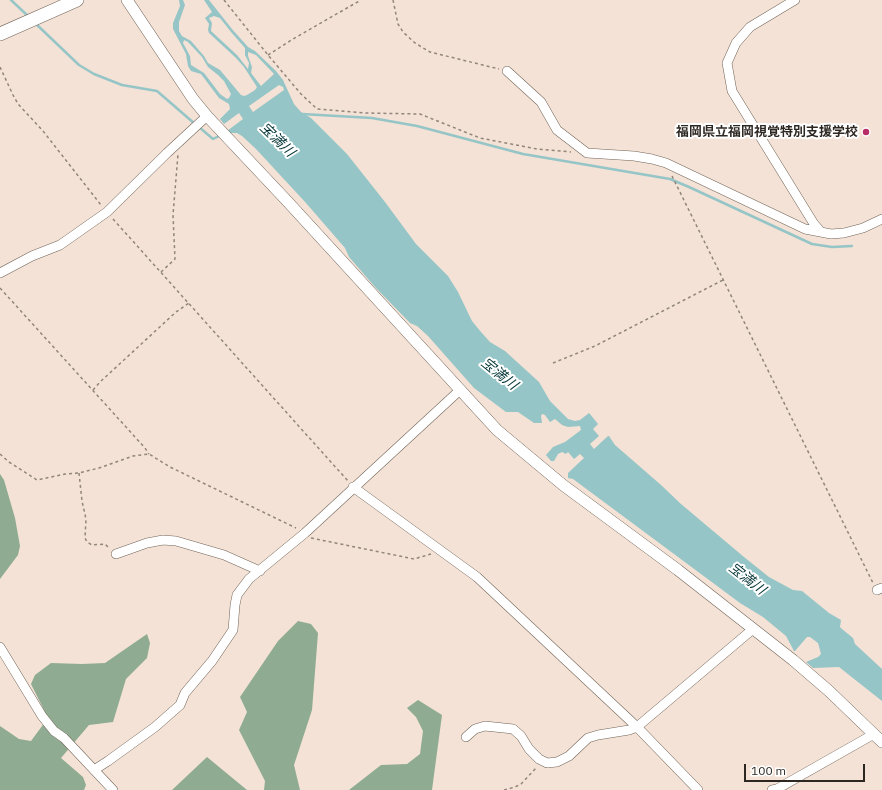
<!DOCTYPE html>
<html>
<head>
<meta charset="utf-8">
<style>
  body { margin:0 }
  #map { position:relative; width:882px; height:790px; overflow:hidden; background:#f3e2d5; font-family:"IBM Plex Sans",sans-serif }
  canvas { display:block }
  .scale { position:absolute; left:744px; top:764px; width:121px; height:18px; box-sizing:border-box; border:2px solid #2d2722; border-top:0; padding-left:5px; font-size:12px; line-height:14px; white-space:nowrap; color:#2d2722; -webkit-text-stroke:3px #fff; paint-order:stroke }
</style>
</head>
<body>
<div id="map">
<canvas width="882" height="790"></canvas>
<div class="scale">100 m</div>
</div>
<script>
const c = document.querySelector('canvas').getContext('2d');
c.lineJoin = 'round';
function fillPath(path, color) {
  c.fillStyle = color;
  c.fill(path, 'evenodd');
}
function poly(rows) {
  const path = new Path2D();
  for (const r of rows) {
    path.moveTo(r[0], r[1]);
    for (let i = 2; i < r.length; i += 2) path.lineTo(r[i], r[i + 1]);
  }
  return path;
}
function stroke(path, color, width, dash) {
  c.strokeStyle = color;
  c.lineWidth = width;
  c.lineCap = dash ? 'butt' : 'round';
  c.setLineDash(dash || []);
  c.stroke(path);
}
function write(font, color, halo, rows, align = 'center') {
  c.font = font + ' "IBM Plex Sans","Noto Sans JP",sans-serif';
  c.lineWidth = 4;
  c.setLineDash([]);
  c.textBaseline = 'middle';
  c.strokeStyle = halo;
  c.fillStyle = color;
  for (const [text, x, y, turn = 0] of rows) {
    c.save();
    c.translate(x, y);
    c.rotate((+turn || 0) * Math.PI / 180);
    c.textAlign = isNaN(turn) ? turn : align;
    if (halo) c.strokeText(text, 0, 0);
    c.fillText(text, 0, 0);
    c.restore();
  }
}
fillPath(poly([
  [0,474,4,480,15,518,20,546,18,555,0,579],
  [298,621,311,624,318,633,312,710,294,765,300,790,264,790,265,781,239,730,247,712,240,697,278,641],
  [147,634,150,643,147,658,126,679,113,722,89,725,61,758,83,777,86,785,84,790,0,790,0,726,19,739,31,741,48,718,31,684,35,675,51,663,82,664,105,663],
  [418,700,442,715,432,790,349,790,381,765,407,764,420,754,423,731,416,717,407,708],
  [207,757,247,790,172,790]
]), '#8fac92');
fillPath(poly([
  [179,0,183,0,185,5,179,22,179,31,182,36,191,41,204,56,208,63,220,70,241,95,244,96,247,95,255,90,257,87,244,67,236,58,209,33,208,30,209,24,205,18,212,12,204,0,209,0,232,29,248,47,255,51,276,71,283,80,294,104,301,112,311,118,347,154,385,202,416,244,448,276,458,292,472,321,481,332,490,342,505,351,539,382,550,401,568,419,575,421,580,420,589,413,590,414,598,424,593,429,599,436,590,444,594,449,608,436,609,436,615,445,661,485,681,504,744,557,769,577,793,590,802,591,829,613,841,620,840,627,842,629,853,638,855,644,882,669,882,701,839,667,813,668,806,662,818,657,821,654,818,643,810,637,807,637,795,651,794,651,786,636,763,617,740,603,573,479,568,478,568,473,584,458,580,454,574,459,568,452,566,454,562,452,558,454,554,461,551,461,546,455,553,447,565,442,581,430,580,426,568,427,562,425,555,419,550,422,545,415,542,414,541,416,542,423,534,423,518,412,506,412,474,388,428,336,417,326,410,323,375,287,349,257,345,248,306,203,256,149,242,136,237,133,229,133,227,131,243,119,239,113,224,124,220,119,230,109,229,104,219,98,201,74,191,71,188,66,186,54,173,29,173,23,180,6],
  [214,16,220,18,231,32,245,48,245,55,249,63,248,69,237,55,211,31,212,23,209,18],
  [184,40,188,42,202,57,208,67,218,75,224,81,231,94,229,98,227,99,220,94,204,73,191,65,190,56,183,43],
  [248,52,256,55,274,74,261,86,251,73,252,67,248,56],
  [279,85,283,87,284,90,253,112,249,106]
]), '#96c5c7');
stroke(poly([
  [11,0,28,16],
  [35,23,79,65,94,74,122,85,157,91,195,124],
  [302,114,372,118,417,126,523,154,670,179,689,187,812,244,832,247,852,246],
  [199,127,213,139,221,135]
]), '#96c5c7', 2.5);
const minor = poly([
  [795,0,750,27,736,43,727,63,732,91,814,224,821,232],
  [507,71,541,102,557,130,587,153,634,156,652,159,666,163,805,229,831,234,844,233,863,228,882,219],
  [0,273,32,256,60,245,107,212,167,153,207,116],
  [353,487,477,577,637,727,698,790],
  [116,554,147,543,163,540,176,541,224,555,260,571],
  [877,590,882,588],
  [0,647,42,716,54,731,64,738,113,790],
  [466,737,475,729,485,726,513,729,521,736,529,749,539,759,547,763,557,762,569,756,588,738,598,735,629,730,637,727,753,629],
  [94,770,108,761,155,727,180,705,185,693,212,661,233,630,235,605,237,595,249,579,305,533,460,390],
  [772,790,777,789,874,734]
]);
const tertiary = poly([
  [127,0,193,99,207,116,288,202,497,430,563,485,678,570,793,660,829,691,882,742]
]);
const secondary = poly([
  [0,34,77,0]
]);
stroke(minor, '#726458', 10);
stroke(tertiary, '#726458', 12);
stroke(secondary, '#726458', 14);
stroke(poly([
  [224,0,268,55,301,94,317,109,366,113,420,114,480,138,537,149,571,152],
  [393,0,398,24,403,32,415,43,430,52,499,69],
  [268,55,293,39,361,0],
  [0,67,13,95,18,104,43,131,101,205],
  [672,176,873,583],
  [113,219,348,481],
  [161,272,175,259,173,215,178,154],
  [0,288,145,448,149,454],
  [553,363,595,346,723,280],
  [93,390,100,382,176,312,189,303],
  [0,454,9,462,37,480,65,474,79,473,99,468,133,456,149,454,170,467,296,528],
  [79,473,82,501,86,519,85,538,87,542,92,545,105,544,110,549],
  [311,538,414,559,431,554],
  [504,790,515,787,521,784,537,767]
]), '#91857c', 1.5, [3, 3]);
stroke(minor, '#fff', 9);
stroke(tertiary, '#fff', 11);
stroke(secondary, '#fff', 13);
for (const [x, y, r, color] of [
  [866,132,4,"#b82d66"]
]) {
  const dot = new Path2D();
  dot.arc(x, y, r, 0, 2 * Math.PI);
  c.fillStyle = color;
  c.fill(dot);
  stroke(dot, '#fff', 1.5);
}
write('bold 13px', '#2d2722', '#fff', [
  ["福岡県立福岡視覚特別支援学校",858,132]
], 'right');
write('italic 14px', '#043436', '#fff', [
  ["宝満川",277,140,44],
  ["宝満川",499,374,39],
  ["宝満川",747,579,38]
]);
</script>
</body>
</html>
